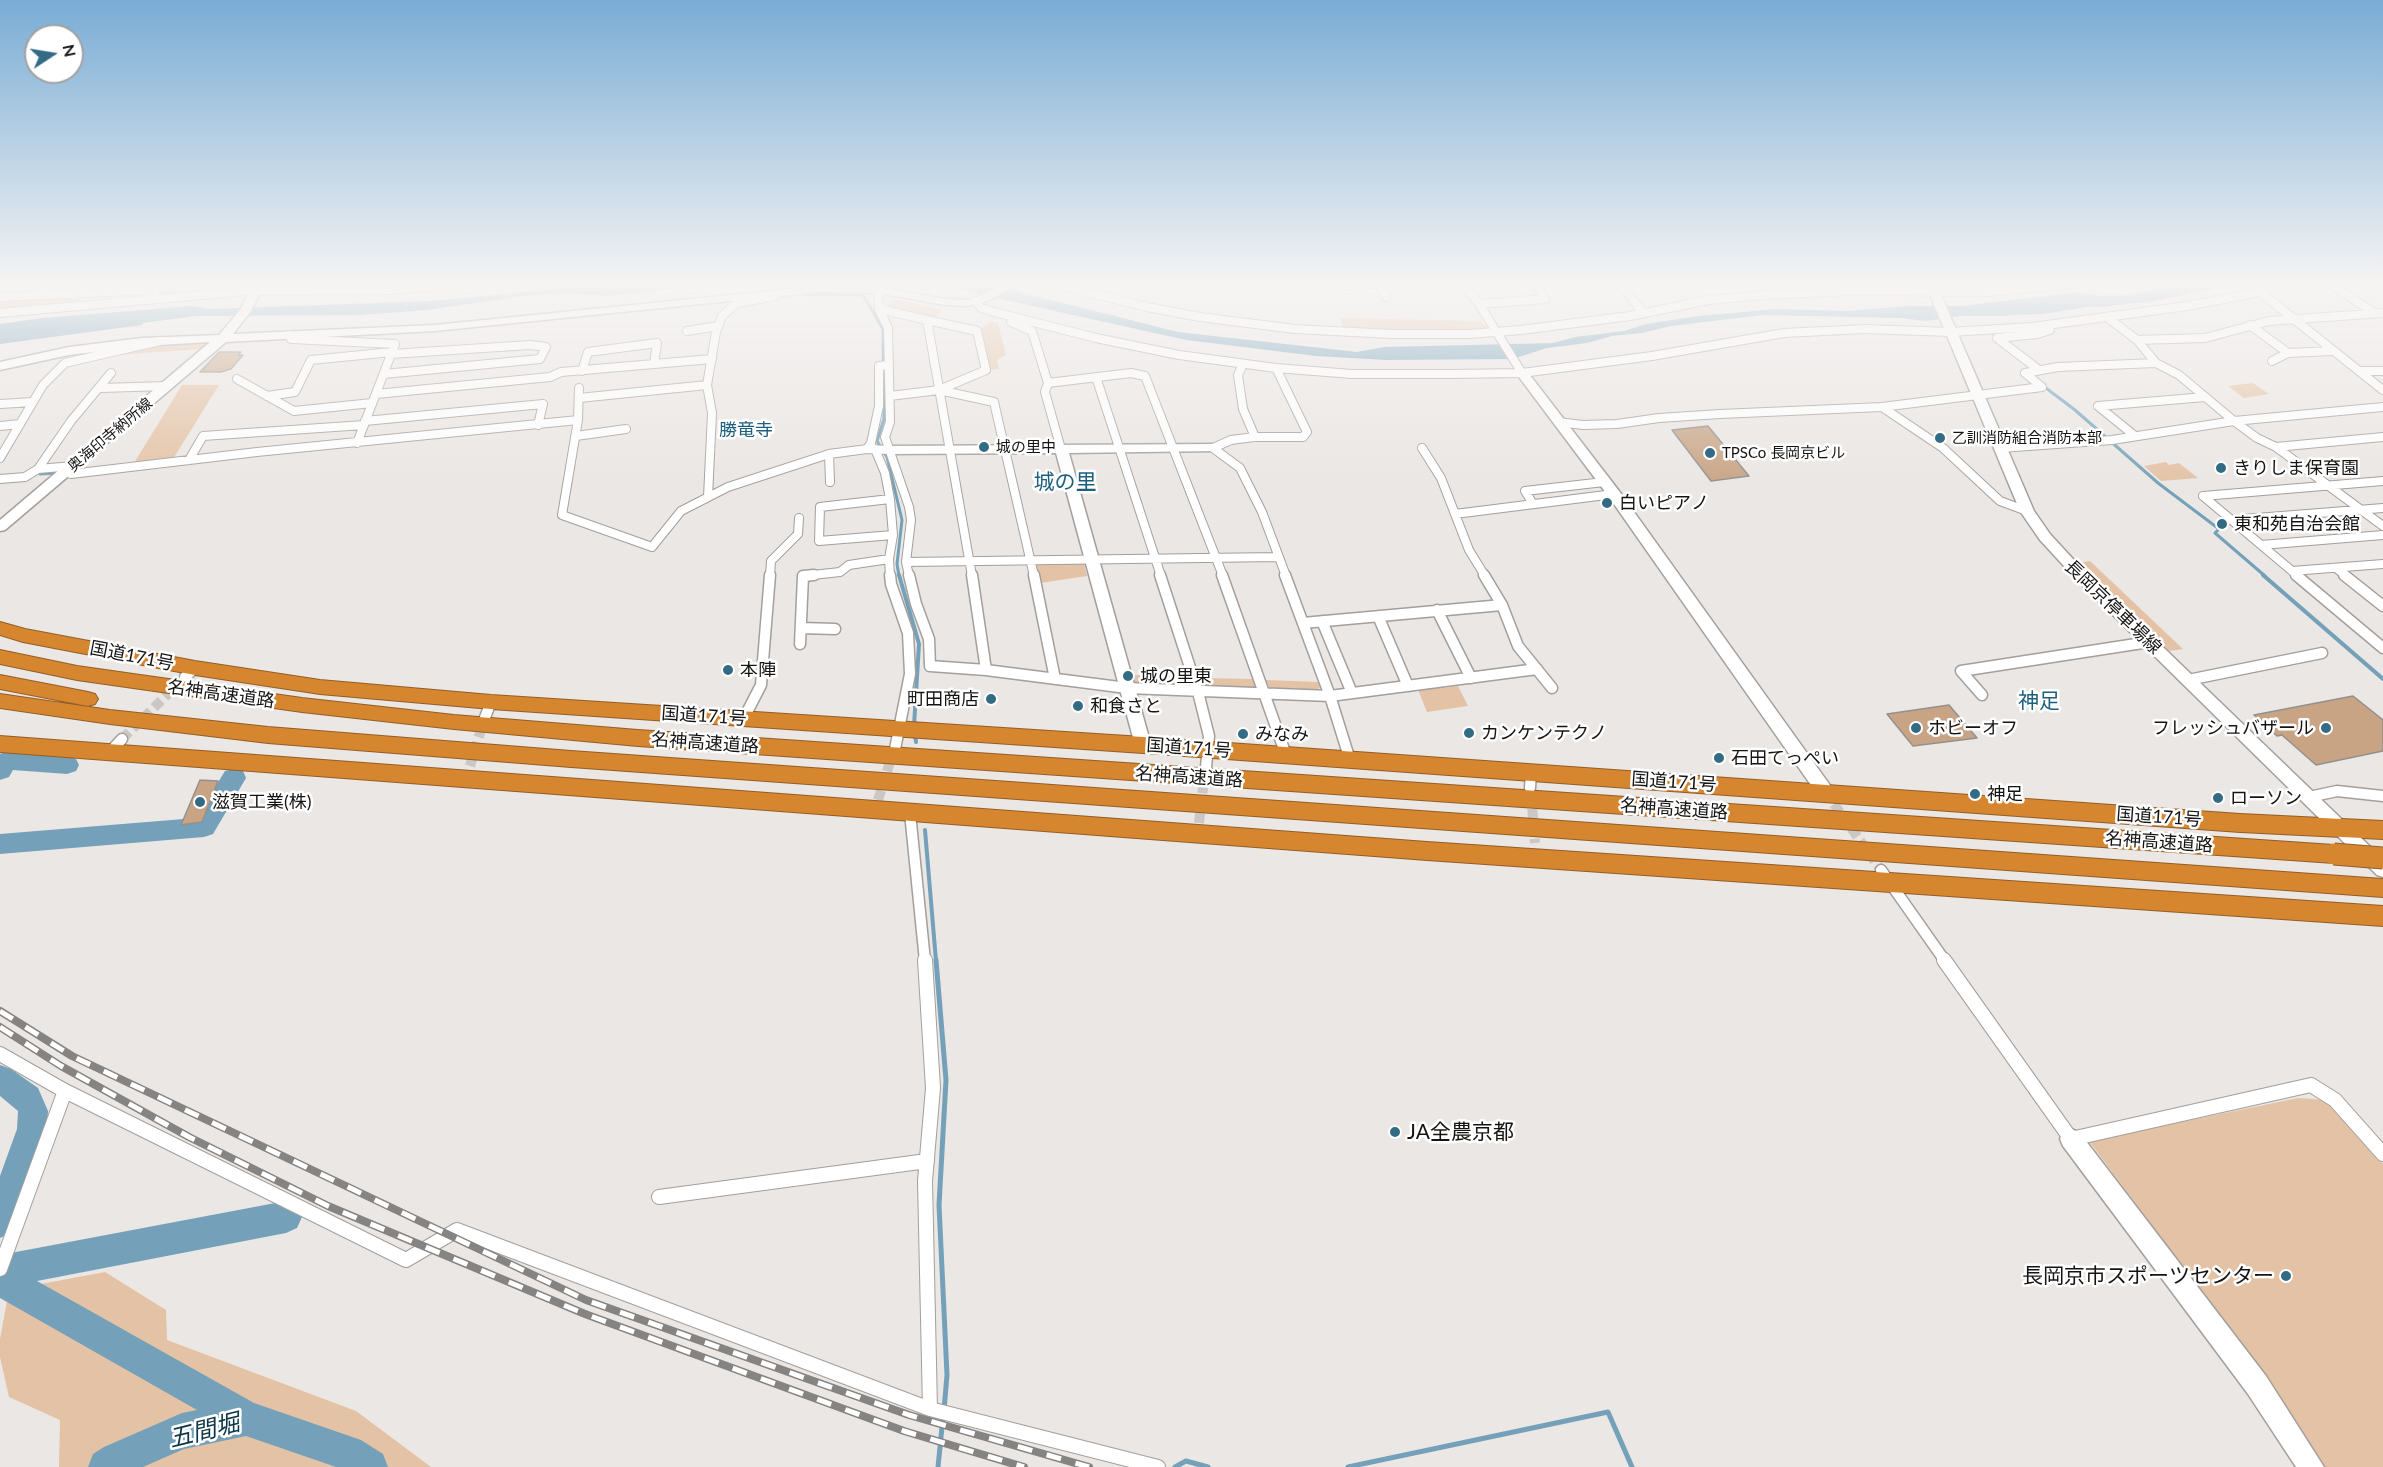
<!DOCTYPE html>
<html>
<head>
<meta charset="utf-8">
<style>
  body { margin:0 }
  #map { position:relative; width:2383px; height:1467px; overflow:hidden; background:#ebe7e4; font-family:Lato,sans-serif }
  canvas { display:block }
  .north { position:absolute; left:24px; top:24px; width:60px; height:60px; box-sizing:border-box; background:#fff; border:2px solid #a1a1a1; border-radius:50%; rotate:78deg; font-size:16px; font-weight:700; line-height:24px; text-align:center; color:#151413 }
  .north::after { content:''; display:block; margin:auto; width:21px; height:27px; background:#336b85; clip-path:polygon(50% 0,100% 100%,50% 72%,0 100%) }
</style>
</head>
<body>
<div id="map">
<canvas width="2383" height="1467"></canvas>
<div class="north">N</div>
</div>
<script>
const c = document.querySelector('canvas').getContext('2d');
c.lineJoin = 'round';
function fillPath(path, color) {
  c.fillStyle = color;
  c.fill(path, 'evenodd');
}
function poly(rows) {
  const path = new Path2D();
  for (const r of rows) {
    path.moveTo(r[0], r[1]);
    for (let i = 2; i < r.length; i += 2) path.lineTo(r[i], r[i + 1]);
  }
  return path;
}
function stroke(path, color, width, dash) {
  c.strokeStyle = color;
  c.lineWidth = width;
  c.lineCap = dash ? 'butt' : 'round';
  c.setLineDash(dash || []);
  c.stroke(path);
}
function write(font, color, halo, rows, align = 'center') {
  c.font = font + ' Lato,"Noto Sans JP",sans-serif';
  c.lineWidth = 5;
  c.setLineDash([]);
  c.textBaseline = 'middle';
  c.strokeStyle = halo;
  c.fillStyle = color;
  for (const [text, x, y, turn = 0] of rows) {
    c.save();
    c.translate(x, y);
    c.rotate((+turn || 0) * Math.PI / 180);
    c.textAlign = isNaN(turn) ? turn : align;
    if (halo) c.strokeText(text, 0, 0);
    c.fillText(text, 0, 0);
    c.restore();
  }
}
fillPath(poly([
  [31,297,81,299,80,301,0,311,0,298],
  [894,299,943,310,933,319,885,307],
  [1341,318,1482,321,1489,331,1343,330],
  [990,321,998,323,1006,355,997,360,999,369,989,370,980,330],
  [201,341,205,345,200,349,104,356,168,343],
  [2253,383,2269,394,2244,398,2228,386],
  [182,385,219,385,173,459,134,463],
  [2166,462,2169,465,2179,463,2198,478,2161,481,2144,466],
  [2090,561,2183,649,2169,651,2078,563],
  [1035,562,1080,562,1084,564,1087,576,1040,583],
  [1133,675,1188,677,1189,683,1186,687,1139,686,1135,683],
  [1199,678,1252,679,1255,686,1252,689,1207,688,1201,685],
  [1266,680,1318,682,1320,687,1317,691,1273,689,1269,687],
  [1442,684,1444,688,1458,686,1468,706,1427,712,1417,687],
  [2298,1098,2328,1100,2383,1164,2383,1467,2323,1467,2273,1388,2089,1141],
  [105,1272,166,1310,167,1340,356,1411,431,1467,59,1467,60,1420,9,1397,0,1357,0,1339,9,1290]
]), '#e4c2a5');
fillPath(poly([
  [595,283,730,283,692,289,677,288,607,296,565,293,524,296,427,310,360,315,196,316,119,326,73,327,0,341,0,324,42,318,192,306,210,309,429,301,566,288],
  [928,283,978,283,996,286,1178,332,1357,352,1384,347,1553,343,1575,337,1624,331,1646,324,1698,316,1776,309,1847,311,1907,306,1962,306,2078,292,2101,296,2125,295,2195,283,2239,283,2154,301,2099,307,2067,304,2033,305,2007,312,2010,315,2004,316,1960,316,1925,321,1901,318,1763,315,1671,326,1642,333,1612,336,1587,343,1547,348,1512,359,1386,360,1316,356,1186,340,978,294,955,287]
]), '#74a1b9');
stroke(poly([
  [806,295,863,295,883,329,884,419,877,441,887,457,902,520,897,564,899,576],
  [2046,388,2075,410,2158,483,2219,529,2215,533,2265,576],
  [40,474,56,473]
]), '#74a1b9', 3);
stroke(poly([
  [899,575,919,644,914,726],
  [2263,575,2383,679],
  [915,734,916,742],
  [925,830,936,961]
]), '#74a1b9', 4);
stroke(poly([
  [936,960,946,1080,939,1205,947,1375,944,1410],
  [938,1467,943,1417],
  [1175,1467,1186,1461,1208,1467],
  [1348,1467,1608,1412,1632,1467]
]), '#74a1b9', 5);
fillPath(poly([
  [2107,295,2113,297,2115,300,2113,303,2043,314,1983,316,1975,311,1983,306,2043,304,2107,295],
  [136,316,144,321,142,325,0,344,0,334,136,316],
  [5,752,67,756,76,759,79,765,76,771,67,774,13,770,9,777,0,780,0,754,5,752],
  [234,769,243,771,246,778,213,834,204,837,0,854,0,834,196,818,225,771,234,769],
  [0,1065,11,1069,38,1088,48,1111,47,1129,16,1222,11,1233,0,1238,0,1176,17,1129,18,1111,0,1096,0,1065],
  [286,1201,297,1206,302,1217,297,1228,286,1233,37,1281,254,1403,361,1440,383,1454,388,1467,336,1467,246,1436,184,1449,143,1467,88,1467,93,1454,104,1447,182,1413,197,1410,0,1298,0,1255,286,1201]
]), '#74a1b9');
const building = poly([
  [219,352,241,352,238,355,243,355,231,369,221,372,200,372,219,352],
  [1708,426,1749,476,1711,481,1672,430,1708,426],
  [2353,696,2383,720,2383,751,2316,765,2282,735,2277,736,2254,715,2353,696],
  [1949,705,1977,738,1913,746,1887,714,1949,705],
  [200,780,218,781,202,822,181,825,200,780]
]);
fillPath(building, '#c8a485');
stroke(building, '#93908d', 1.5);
stroke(poly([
  [122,739,179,683],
  [470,766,484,720],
  [1531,794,1535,843],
  [878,800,894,749],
  [1834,804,1881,870],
  [1199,823,1205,771]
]), '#cbc7c5', 10, [10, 5]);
const streetFar2 = poly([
  [1050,283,1147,307,1200,317,1295,329,1392,334,1469,334,1521,330,1630,316,1709,300,1765,295,1849,291,1990,292,2081,283],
  [1379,283,1386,297],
  [1462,283,1479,304,1522,373],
  [1620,283,1643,313],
  [2329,283,2373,312],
  [1347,286,1382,283],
  [148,288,178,287,182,283],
  [878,290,879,309,888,328,890,422,885,437,909,507,911,520,906,562,909,576],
  [2260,292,2383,390],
  [74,295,90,283],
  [34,296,51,283],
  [0,297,129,291,155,292],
  [976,301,981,308,994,312,1096,338,1179,355,1276,368,1352,374,1450,374,1522,373,1652,356,1784,333,1865,329,1950,332,2032,327,2187,306,2260,292,2285,283],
  [1479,304,1545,299,1535,283],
  [879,309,927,320,972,576],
  [0,313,247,291,390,290,480,283],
  [2383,313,2269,321,2205,338,2137,340,2156,363,2179,375,2234,421,2257,438,2276,447,2383,526],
  [2107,317,2137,340],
  [1011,322,1032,331,1048,383,1045,392,1061,449],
  [2250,325,2288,353],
  [687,331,718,326],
  [289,335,291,339,395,344,357,443],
  [2272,361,2288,353,2332,351],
  [1243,364,1238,375,1243,409,1255,437],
  [1276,368,1307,432,1303,437,1254,437,1231,440,1213,448,1240,468,1262,512,1286,576],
  [2039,370,1997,338,2037,334,2050,330,2049,325],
  [582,371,588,352,657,343,654,364],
  [2360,371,2383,371],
  [384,374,540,359,546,347,530,345,391,354],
  [1096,377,1161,576],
  [237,379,294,411,372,403],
  [1048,383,1131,373,1145,376,1223,576],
  [101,388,167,386],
  [939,390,994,402,1034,576],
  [376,394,550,377,561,372,712,359],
  [267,396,295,392,311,360,392,352],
  [890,396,939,390,986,370,977,331,927,320],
  [579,398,707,385],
  [0,404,33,402],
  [1882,407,1943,448,2000,501,2027,511],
  [578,420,579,388],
  [365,421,543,404,538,425],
  [1558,422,1583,425,1617,424,1659,418,1720,414,1882,407,2042,387,2025,373,2058,367,2156,363],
  [0,426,20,424],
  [576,436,626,429],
  [2135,436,2098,406,2205,397],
  [2276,447,2383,437],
  [1422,448,1441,478,1469,550,1485,576],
  [2001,448,2112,440,2234,421,2383,407],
  [867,449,871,443,879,406,879,366,889,365],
  [875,449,885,473,890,499,893,535,889,559,890,576],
  [829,454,830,482],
  [0,458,43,385,65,363,160,341],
  [189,460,203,436,364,425],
  [38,469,71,421,111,373],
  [71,474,257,452,578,420,562,515,652,547,681,511,728,487,829,454,867,449,890,450],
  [0,479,25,477,38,469,73,466],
  [2203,496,2298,576],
  [2203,496,2383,481],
  [708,497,712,413,707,385,716,332,722,316,737,303,776,296],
  [890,499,820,507,819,541,893,535],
  [1533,504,1525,491,1604,482],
  [1455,514,1614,494],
  [2231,520,2383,508],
  [2261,545,2383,535],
  [906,562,1277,557],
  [2336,568,2346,576],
  [2292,571,2383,564],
  [770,576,771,561,798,534,799,518],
  [803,576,840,572,849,565,889,559]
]);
const streetFar1 = poly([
  [890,575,891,584,908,633,910,674,895,749],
  [909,575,916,604,929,639,930,666,986,670,1127,688,1330,696,1537,669],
  [972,575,986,670],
  [1034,575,1055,679],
  [1160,575,1198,692,1209,736,1206,767],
  [1222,575,1286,755],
  [1285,575,1330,696,1350,760],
  [1484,575,1502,605,1518,646,1552,688],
  [2296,575,2383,648],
  [2344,575,2383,606],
  [1437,610,1471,678],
  [1378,616,1408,686],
  [1322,621,1352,693],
  [1303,623,1502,605],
  [801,628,835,629],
  [800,644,803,576,814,575],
  [185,677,195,668],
  [2188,680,2322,653],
  [1982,695,1961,671,2149,642],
  [744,718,761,685,770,575],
  [484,720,491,702],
  [109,753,122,739],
  [1530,788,1531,772],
  [2309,797,2337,791,2383,796],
  [910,813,925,961],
  [1881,870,1945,961]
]);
const street = poly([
  [925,960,933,1088,925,1181,930,1409],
  [1944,960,2071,1139,2311,1085,2335,1100,2383,1154],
  [0,1054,65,1091,0,1269],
  [65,1091,406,1260,457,1230,930,1409,1158,1467],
  [659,1197,927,1161]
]);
const secondary = poly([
  [254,283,265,283,251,311,233,334,435,325,819,286,878,287,945,299,967,300,980,296,1007,283,1021,283,988,301,967,306,945,305,878,293,819,292,435,331,226,342,5,530,0,531,0,520,210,342,142,346,69,355,0,370,0,362,69,347,142,338,219,335,240,310,254,283],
  [1925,283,1936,283,2034,511,2050,534,2084,571,2383,859,2383,877,2377,875,2074,577,2040,540,2020,511,1925,283],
  [1522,369,1526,370,1619,491,1832,788,1835,793,1832,798,1826,799,1820,798,1609,497,1516,373,1522,369],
  [1213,444,1220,448,1218,451,1069,453,1151,745,1149,749,1143,751,1137,749,1135,745,1056,453,890,454,883,450,890,446,1213,444],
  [2071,1129,2079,1132,2266,1376,2324,1467,2296,1467,2248,1394,2063,1146,2060,1139,2063,1132,2071,1129]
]);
const highway = poly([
  [0,622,25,629,195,661,320,680,491,695,1143,737,2240,814,2383,821,2383,839,2240,832,1143,753,491,709,320,694,195,675,23,642,0,635,0,622],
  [0,650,77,666,302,698,454,715,638,730,2334,845,2342,848,2345,854,2342,860,2334,863,638,746,454,729,302,712,77,680,0,664,0,650],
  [0,675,88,692,95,694,98,699,95,704,88,706,0,689,0,675],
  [0,694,110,710,268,727,571,751,2383,879,2383,897,571,767,268,743,110,724,0,708,0,694],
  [0,736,1427,842,2383,906,2383,926,1427,860,0,752,0,736]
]);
stroke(streetFar2, '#a29f9c', 10);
stroke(streetFar1, '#a29f9c', 13);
stroke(street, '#a29f9c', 16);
stroke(secondary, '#a29f9c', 3);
stroke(highway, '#935e26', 2);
stroke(streetFar2, '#fff', 8);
stroke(streetFar1, '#fff', 10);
stroke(street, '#fff', 14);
fillPath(secondary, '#fff');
fillPath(highway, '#d78630');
const rail = poly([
  [0,1011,72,1056,586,1300,909,1415,1089,1467],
  [0,1027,61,1066,189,1137,328,1206,585,1314,904,1431,1024,1467]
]);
stroke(rail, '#868482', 8);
stroke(rail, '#fff', 5, [15]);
const highwayBridge = poly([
  [2334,854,2383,858]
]);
stroke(highwayBridge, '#935e26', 23, []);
stroke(highwayBridge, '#d78630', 21);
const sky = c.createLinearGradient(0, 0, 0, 489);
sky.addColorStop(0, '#79acd5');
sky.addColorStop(0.58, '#f6f4f3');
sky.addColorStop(1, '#f6f4f300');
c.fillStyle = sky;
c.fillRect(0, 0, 2383, 489);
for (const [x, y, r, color] of [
  [1940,438,6,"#336b85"],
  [984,447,6,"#336b85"],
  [1710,453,6,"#336b85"],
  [2221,468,6,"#336b85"],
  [1607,503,6,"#336b85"],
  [2222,524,6,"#336b85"],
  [728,670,6,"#336b85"],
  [1128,676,6,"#336b85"],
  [991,699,6,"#336b85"],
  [1078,706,6,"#336b85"],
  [1916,728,6,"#336b85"],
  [2326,728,6,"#336b85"],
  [1469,733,6,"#336b85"],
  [1243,734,6,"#336b85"],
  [1719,758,6,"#336b85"],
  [1975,794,6,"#336b85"],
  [2218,798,6,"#336b85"],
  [200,802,6,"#336b85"],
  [1395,1132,6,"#336b85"],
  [2286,1276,6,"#336b85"]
]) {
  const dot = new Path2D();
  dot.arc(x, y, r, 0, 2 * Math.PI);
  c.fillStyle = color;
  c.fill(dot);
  stroke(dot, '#fff', 2);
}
write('15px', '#151413', '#fff', [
  ["奥海印寺納所線",110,435,-40]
]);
write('15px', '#151413', '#fff', [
  ["乙訓消防組合消防本部",1952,438],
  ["城の里中",996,447],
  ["TPSCo 長岡京ビル",1722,453]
], 'left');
write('18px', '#1d5f7d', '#fff', [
  ["勝竜寺",746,430]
]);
write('18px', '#151413', '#fff', [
  ["きりしま保育園",2233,468],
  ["白いピアノ",1619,503],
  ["東和苑自治会館",2234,524],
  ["本陣",740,670],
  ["城の里東",1140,676],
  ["町田商店",979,699,"right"],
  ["和食さと",1090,706],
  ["ホビーオフ",1928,728],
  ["フレッシュバザール",2314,728,"right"],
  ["カンケンテクノ",1481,733],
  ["みなみ",1255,734],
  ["石田てっぺい",1731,758],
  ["神足",1987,794],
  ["ローソン",2230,798],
  ["滋賀工業(株)",212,802]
], 'left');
write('18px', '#151413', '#fff', [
  ["長岡京停車場線",2113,607,44],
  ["国道171号",132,656,11],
  ["名神高速道路",221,694,8],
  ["国道171号",704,716,4],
  ["名神高速道路",705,743,4],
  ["国道171号",1189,748,4],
  ["名神高速道路",1189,777,4],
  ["国道171号",1674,782,4],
  ["名神高速道路",1674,809,4],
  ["国道171号",2159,817,4],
  ["名神高速道路",2159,842,4]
]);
write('21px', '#1d5f7d', '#fff', [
  ["城の里",1065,482],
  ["神足",2039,701]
]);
write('21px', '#151413', '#fff', [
  ["JA全農京都",1407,1132],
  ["長岡京市スポーツセンター",2274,1276,"right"]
], 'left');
write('italic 24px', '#0e3648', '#fff', [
  ["五間堀",204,1431,-14]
]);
</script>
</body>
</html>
